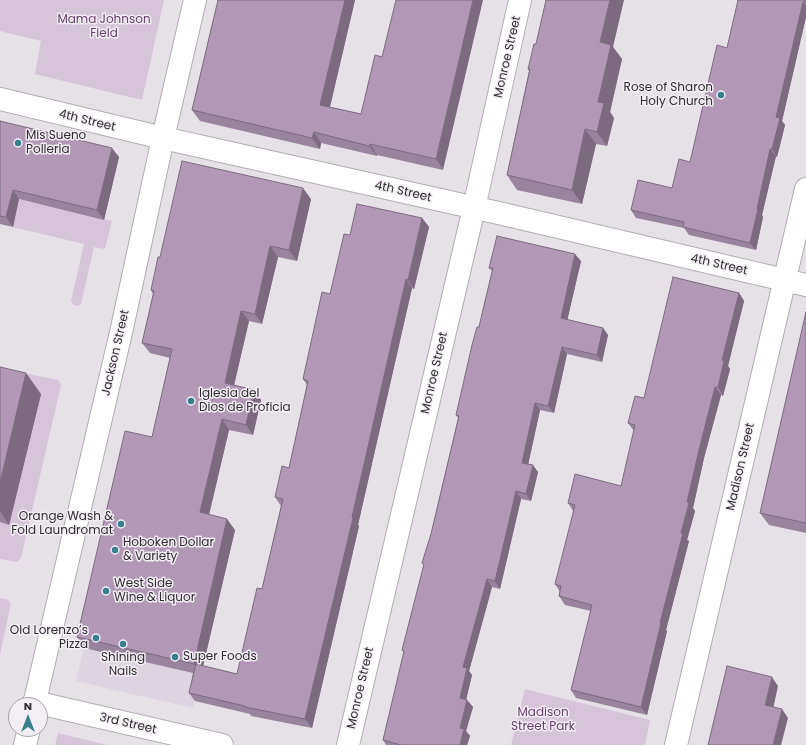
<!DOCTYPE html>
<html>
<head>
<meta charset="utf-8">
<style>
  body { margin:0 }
  #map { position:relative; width:806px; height:745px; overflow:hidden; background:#e6e0e7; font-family:Poppins,sans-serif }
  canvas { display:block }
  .north { position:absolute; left:8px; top:697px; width:40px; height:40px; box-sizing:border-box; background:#f3edf4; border:1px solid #a5a1a6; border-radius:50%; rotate:0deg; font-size:11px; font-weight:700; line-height:16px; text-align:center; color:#302e31 }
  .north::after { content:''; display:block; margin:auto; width:14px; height:18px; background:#3a808c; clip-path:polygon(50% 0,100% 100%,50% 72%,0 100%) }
</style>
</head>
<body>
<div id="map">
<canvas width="806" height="745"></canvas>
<div class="north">N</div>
</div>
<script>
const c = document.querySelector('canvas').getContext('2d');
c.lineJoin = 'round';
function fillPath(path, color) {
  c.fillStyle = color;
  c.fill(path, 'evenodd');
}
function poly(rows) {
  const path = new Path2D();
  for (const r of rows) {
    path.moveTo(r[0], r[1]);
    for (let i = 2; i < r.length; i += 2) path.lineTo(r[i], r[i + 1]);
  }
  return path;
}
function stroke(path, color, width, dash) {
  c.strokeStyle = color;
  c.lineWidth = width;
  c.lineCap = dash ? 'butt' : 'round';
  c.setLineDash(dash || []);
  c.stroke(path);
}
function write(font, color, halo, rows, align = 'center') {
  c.font = font + ' Poppins,sans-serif';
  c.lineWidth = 3;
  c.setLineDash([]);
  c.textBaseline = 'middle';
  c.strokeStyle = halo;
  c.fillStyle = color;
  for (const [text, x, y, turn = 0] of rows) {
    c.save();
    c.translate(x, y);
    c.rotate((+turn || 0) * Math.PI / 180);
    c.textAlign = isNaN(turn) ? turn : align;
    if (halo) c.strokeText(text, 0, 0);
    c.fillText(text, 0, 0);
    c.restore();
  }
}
fillPath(poly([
  [118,503,235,530,193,708,76,681]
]), '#ded3e0');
fillPath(poly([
  [0,0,164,0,142,100,35,74,41,41,0,31],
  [19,199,112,221,105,249,94,247,81,304,77,306,74,305,71,301,84,244,13,227],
  [14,371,58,380,61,385,21,558,17,562,0,559,0,522,9,524],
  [0,598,8,600,11,603,0,655],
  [525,689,650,720,645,745,511,745],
  [58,733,107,745,55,745]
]), '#d6c4d9');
const minor = poly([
  [0,99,163,138,195,0],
  [474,208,520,0],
  [34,702,222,745]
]);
const tertiary = poly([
  [34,705,122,328,163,138,503,214,806,285],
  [25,745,29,729],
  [348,745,474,208],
  [676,745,806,189]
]);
stroke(minor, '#b3adb4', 24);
stroke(tertiary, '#b3adb4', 24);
stroke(minor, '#fff', 22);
stroke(tertiary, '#fff', 22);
fillPath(poly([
  [218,0,355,0,330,107,361,114,375,55,443,170,377,155,377,156,321,143,320,149,200,121,192,110],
  [806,0,806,17,782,121,785,125,777,157,776,156,762,215,763,217,756,250,689,235,684,228,636,218,631,210,672,188,690,162,727,48],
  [536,44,613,47,622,59,610,112,614,118,607,146,596,144,582,204,517,190,507,175,529,71,528,69],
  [0,121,119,157,104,220,19,199,13,227,0,224],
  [311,199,297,261,278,257,262,324,249,321,234,385,254,390,261,400,253,435,229,430,209,515,235,530,203,666,237,674,262,589,281,506,275,497,289,468,307,385,303,379,330,294,350,235,422,218,429,227,414,289,412,288,358,525,359,526,312,728,251,716,250,714,195,701,189,693,193,673,84,648,77,637,152,437,170,358,150,353,142,343,153,294,151,290,160,257],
  [581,261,567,320,603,328,608,335,602,362,567,354,554,413,540,410,528,464,538,472,531,501,521,499,500,589,492,587,469,671,472,675,466,699,473,707,466,731,470,736,467,745,386,745,383,740,404,653,402,650,424,566,422,563,431,534,458,418,456,415,479,327,492,271,489,268],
  [739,293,744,301,728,366,730,369,723,396,721,395,704,458,693,508,695,511,687,540,689,541,666,630,667,631,647,715,576,698,571,690,591,611,565,605,559,596,560,592,555,584,574,512,568,503,621,486,634,431,628,423,644,398],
  [806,312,806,533,769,525,760,513],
  [0,367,41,394,9,525,0,522]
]), '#98849d');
fillPath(poly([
  [345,0,355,0,328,115,320,105],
  [473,0,483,0,443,170,436,159],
  [610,0,624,0,613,47,622,59,610,112,614,118,607,146,597,132,600,42],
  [803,2,806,6,806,17,782,121,785,125,777,157,772,149,776,117],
  [585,129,596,144,582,204,572,190],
  [314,132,321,143,320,149,312,138],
  [370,144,377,155,377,156,369,146],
  [112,148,119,157,104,220,97,210],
  [770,149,776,156,762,215,763,217,756,250,750,243,757,209],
  [303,188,311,199,297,261,289,250],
  [13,190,19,199,13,227,6,217],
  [422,218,429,227,414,289,408,280],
  [270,246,278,257,262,324,255,314],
  [575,254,581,261,566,326,561,318],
  [406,279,412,288,358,525,359,526,312,728,305,719],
  [739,293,744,301,728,366,730,369,723,396,718,387,722,360],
  [241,311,249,321,232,394,225,383],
  [603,328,608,335,602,362,597,355],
  [562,347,567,354,554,413,548,406],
  [26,373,41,394,9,525,0,511,0,483],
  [715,387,721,395,704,458,693,508,695,511,687,540,689,541,666,630,667,631,647,715,641,707,660,623,681,533,687,502,699,450],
  [254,390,261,400,253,435,246,425],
  [535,403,540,410,527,470,522,463],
  [222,419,229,430,207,523,200,512],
  [533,465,538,472,531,501,526,494],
  [516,491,521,499,500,589,495,581],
  [227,519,235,530,201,675,194,664],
  [487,579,492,587,469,671,472,675,465,705,460,698,463,667],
  [772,677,778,686,772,714,765,705],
  [467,700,473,707,466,731,470,736,467,745,460,745,460,728],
  [782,709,788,718,781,745,773,745]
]), '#7c6b7f');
const building = poly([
  [218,0,345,0,320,105,361,114,375,55,382,57,396,0,473,0,436,159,370,144,369,146,314,132,312,138,192,110,218,0],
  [546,0,610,0,600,42,611,45,598,102,604,103,597,132,585,129,572,190,507,175,530,69,528,69,534,44,536,44,546,0],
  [738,0,806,0,805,2,803,2,776,117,780,118,772,149,770,149,757,209,758,209,750,243,683,227,684,222,631,210,638,180,672,188,679,159,690,162,717,45,727,48,738,0],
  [0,121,112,148,97,210,13,190,6,217,0,216,0,121],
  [182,161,303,188,289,250,270,246,255,314,241,311,225,383,254,390,246,425,222,419,200,512,227,519,194,664,77,637,125,431,152,437,172,349,142,343,154,291,151,290,158,257,160,257,182,161],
  [357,204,422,218,408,280,406,279,352,517,353,518,305,719,245,707,245,706,189,693,196,664,237,674,257,588,262,589,283,499,275,497,282,466,289,468,308,381,303,379,322,292,330,294,344,234,350,235,357,204],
  [497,236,575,254,561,318,603,328,597,355,562,347,548,406,535,403,522,463,533,465,526,494,516,491,495,581,487,579,463,667,467,668,460,698,467,700,460,728,464,729,460,745,401,745,383,740,404,651,402,650,424,564,422,563,431,534,459,416,456,415,472,345,477,327,479,327,485,301,493,268,489,268,497,236],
  [673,277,739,293,722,360,724,361,718,387,715,387,699,450,687,502,689,503,681,533,683,533,660,623,661,623,641,707,571,690,592,605,559,596,561,586,555,584,575,505,568,503,575,474,621,486,635,425,628,423,635,396,644,398,673,277],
  [806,312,806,523,760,513,806,312],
  [0,367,26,373,0,483,0,367],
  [727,666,772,677,765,705,782,709,773,745,708,745,727,666]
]);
fillPath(building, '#b199b6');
stroke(building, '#7c6b7f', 1);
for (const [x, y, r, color] of [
  [721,95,4,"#3a808c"],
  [18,143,4,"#3a808c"],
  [191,401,4,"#3a808c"],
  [121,524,4,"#3a808c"],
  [115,550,4,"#3a808c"],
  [106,591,4,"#3a808c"],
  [96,638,4,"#3a808c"],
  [123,644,4,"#3a808c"],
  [175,657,4,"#3a808c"]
]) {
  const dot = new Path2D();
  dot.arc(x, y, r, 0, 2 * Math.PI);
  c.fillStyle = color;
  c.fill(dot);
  stroke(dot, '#f3edf4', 1.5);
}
write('12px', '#66436d', '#f3edf4', [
  ["Mama Johnson",104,20],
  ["Field",104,34],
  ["Madison",543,713],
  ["Street Park",543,727]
]);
write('12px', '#302e31', '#f3edf4', [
  ["Monroe Street",508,57,-77],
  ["4th Street",87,121,14],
  ["4th Street",403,192,13],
  ["4th Street",719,265,13],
  ["Jackson Street",116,353,-77],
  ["Monroe Street",435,373,-77],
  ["Madison Street",741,467,-77],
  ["Monroe Street",361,688,-77],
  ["3rd Street",128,724,13]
]);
write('12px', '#302e31', '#f3edf4', [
  ["Rose of Sharon",713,88,"right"],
  ["Holy Church",713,102,"right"],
  ["Mis Sueno",26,136],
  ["Polleria",26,150],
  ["Iglesia del",199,394],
  ["Dios de Proficia",199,408],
  ["Orange Wash &",113,517,"right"],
  ["Fold Laundromat",113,531,"right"],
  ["Hoboken Dollar",123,543],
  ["& Variety",123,557],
  ["West Side",114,584],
  ["Wine & Liquor",114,598],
  ["Old Lorenzo’s",88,631,"right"],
  ["Pizza",88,645,"right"],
  ["Super Foods",183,657],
  ["Shining",123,658,"center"],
  ["Nails",123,672,"center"]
], 'left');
</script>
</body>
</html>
